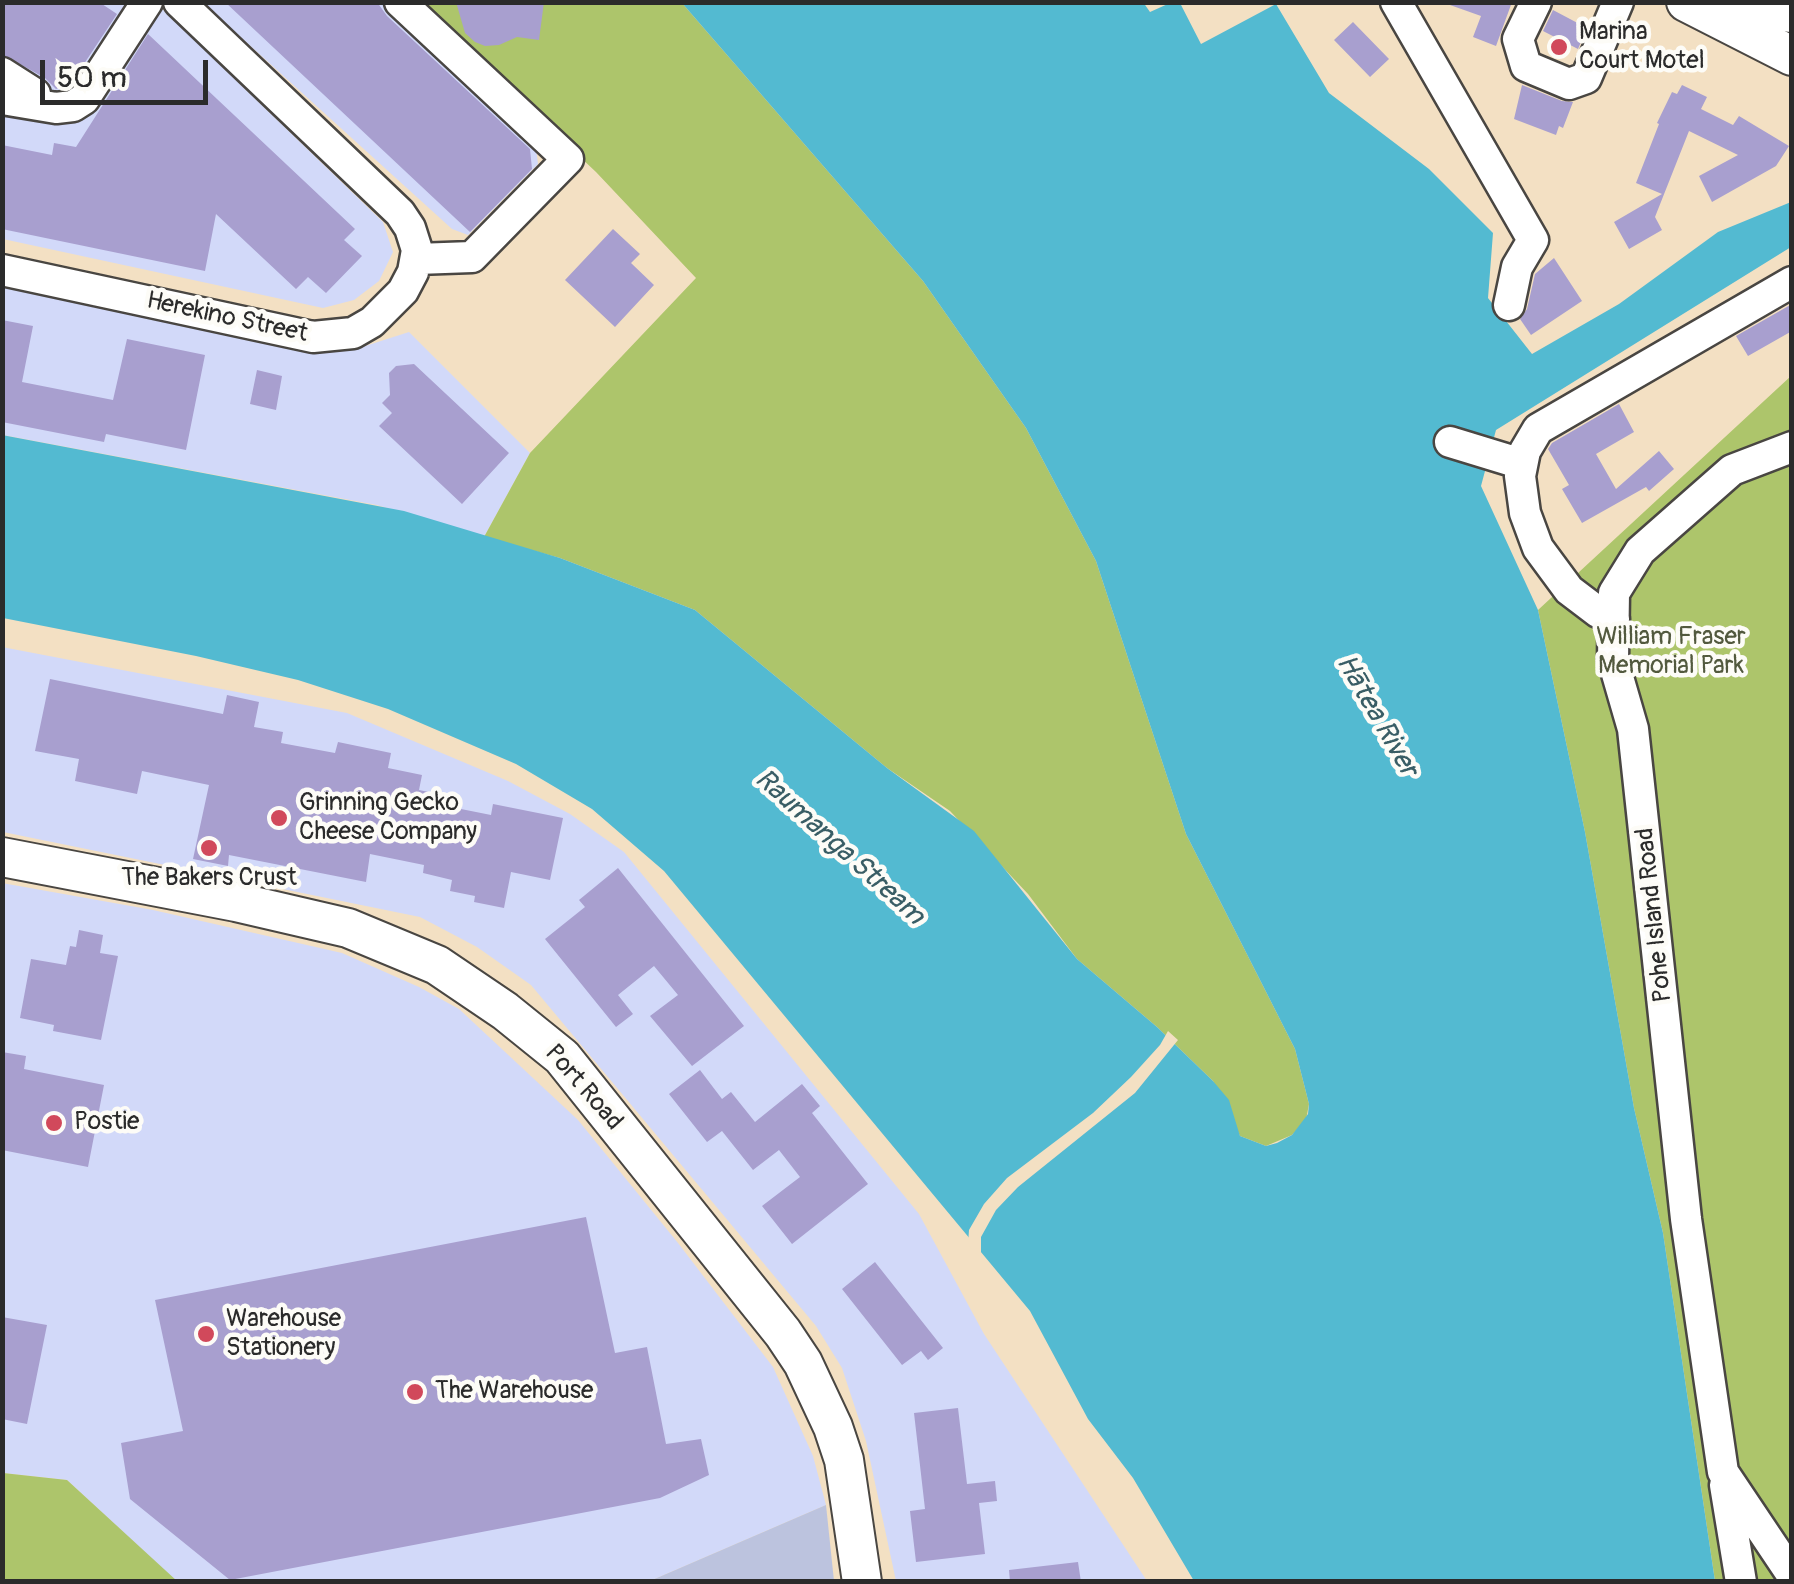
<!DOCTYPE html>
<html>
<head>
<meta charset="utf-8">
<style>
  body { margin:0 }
  #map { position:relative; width:1794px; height:1584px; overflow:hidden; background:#f3e0c3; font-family:Pangolin,sans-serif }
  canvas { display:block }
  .frame { position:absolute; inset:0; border:5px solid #2b2b2b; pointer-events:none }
  .scale { position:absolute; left:40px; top:60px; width:168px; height:45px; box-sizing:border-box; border:5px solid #2b2b2b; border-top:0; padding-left:12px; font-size:30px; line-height:35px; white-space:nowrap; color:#2b2b2b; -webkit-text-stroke:8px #fdfcf7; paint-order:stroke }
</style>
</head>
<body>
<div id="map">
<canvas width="1794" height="1584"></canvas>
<div class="frame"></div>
<div class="scale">50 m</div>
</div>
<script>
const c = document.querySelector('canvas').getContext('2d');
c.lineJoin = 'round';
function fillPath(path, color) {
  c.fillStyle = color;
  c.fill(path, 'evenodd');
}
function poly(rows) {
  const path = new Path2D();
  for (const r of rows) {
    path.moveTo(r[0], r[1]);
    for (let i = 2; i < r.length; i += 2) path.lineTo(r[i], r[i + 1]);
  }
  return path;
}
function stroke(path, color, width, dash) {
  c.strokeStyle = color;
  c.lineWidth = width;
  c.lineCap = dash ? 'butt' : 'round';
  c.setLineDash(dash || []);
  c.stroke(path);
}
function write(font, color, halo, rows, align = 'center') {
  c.font = font + ' Pangolin,sans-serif';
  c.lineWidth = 9;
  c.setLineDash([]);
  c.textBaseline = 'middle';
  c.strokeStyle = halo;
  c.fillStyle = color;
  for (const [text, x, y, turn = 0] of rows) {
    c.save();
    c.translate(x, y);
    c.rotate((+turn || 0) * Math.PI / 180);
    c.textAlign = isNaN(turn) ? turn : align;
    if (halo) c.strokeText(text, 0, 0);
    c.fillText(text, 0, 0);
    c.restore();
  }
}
fillPath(poly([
  [155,2,383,222,393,252,379,281,354,300,323,308,3,239,3,3],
  [203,3,388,3,536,148,538,164,468,235,452,229],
  [2,272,274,335,359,348,409,332,530,453,484,537,377,505,3,435],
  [2,647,347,713,508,781,570,814,624,852,919,1214,984,1334,1147,1581,896,1581,866,1441,842,1368,816,1326,531,985,477,947,420,917,3,832],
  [2,883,153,910,342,953,419,987,459,1009,578,1120,678,1243,773,1367,813,1456,826,1505,650,1581,177,1582,67,1480,3,1473]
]), '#d2d9f9');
fillPath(poly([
  [826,1505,834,1581,650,1581]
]), '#bcc3de');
fillPath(poly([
  [416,3,682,3,923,281,1026,428,1096,561,1186,834,1295,1049,1309,1104,1306,1120,1292,1135,1266,1146,1240,1136,1213,1081,1157,1027,1077,959,1028,894,950,811,887,768,695,610,560,558,484,537,530,453,696,278,596,172],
  [1791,376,1791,1581,1715,1581,1663,1233,1634,1108,1585,832,1538,610],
  [3,1473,67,1480,177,1581,3,1581]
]), '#adc56b');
fillPath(poly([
  [1143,2,1150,12,1170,3,1180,3,1201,44,1276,4,1329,93,1429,169,1493,233,1488,298,1532,354,1619,304,1718,232,1791,202,1791,247,1496,430,1481,486,1538,610,1585,832,1634,1108,1663,1233,1715,1581,1194,1581,1133,1478,1088,1419,1030,1311,664,871,592,809,516,764,388,709,298,680,196,656,3,618,2,435,404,511,560,558,695,610,887,768,974,831,1077,959,1157,1027,1213,1081,1229,1100,1240,1136,1266,1146,1277,1143,1292,1135,1308,1114,1309,1104,1295,1049,1186,834,1096,561,1026,428,923,281,682,3]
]), '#53bad1');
fillPath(poly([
  [1168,1031,1178,1040,1135,1093,1018,1187,996,1210,981,1237,981,1259,968,1244,969,1230,984,1204,1007,1178,1093,1113,1131,1077,1160,1045]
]), '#f3e0c3');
fillPath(poly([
  [2,2,99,2,117,14,70,85,56,89,45,78,2,54],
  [225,2,377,2,387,16,530,149,532,169,470,232],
  [456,2,544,2,539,40,517,37,499,45,485,46,475,42,465,33],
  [1450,2,1512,2,1496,46,1473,37,1481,16,1450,5],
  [1553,10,1587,28,1578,49,1543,31],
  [1353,22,1389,59,1370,77,1334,40],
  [148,34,355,229,344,240,362,256,326,293,308,277,296,289,216,214,205,271,2,229,2,145,52,155,54,143,76,147],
  [1522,85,1562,101,1573,102,1563,128,1559,126,1556,135,1514,119],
  [1682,85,1707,97,1701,109,1733,125,1739,116,1789,146,1776,166,1712,202,1699,176,1738,155,1689,131,1655,217,1662,230,1629,249,1614,222,1662,194,1636,183,1659,124,1657,123,1672,92,1677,94],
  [613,229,640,254,631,263,654,285,615,327,565,280],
  [1554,258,1582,301,1531,335,1520,319,1527,309,1535,274],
  [1792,304,1792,331,1748,356,1736,336],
  [2,320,33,326,22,382,113,400,127,339,205,355,186,450,106,434,104,442,2,422],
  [414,364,509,453,462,504,379,426,392,413,382,403,390,395,389,373,396,366],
  [257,370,282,376,276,410,250,404],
  [1619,404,1634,432,1596,454,1616,489,1659,451,1674,469,1649,491,1646,487,1582,523,1562,489,1569,485,1548,449,1552,443],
  [50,679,223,714,227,695,259,702,254,727,283,732,281,743,335,753,338,742,391,753,388,768,422,775,419,790,458,798,456,808,491,815,493,804,563,818,550,880,511,872,504,908,474,902,475,896,450,891,452,880,423,873,424,865,370,854,366,882,229,855,228,866,193,859,209,785,142,771,137,794,75,781,79,759,35,751],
  [618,868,744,1026,692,1066,650,1016,678,995,654,966,618,995,633,1014,616,1027,545,939,585,907,579,900],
  [79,930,103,935,100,953,118,956,101,1040,53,1031,54,1025,20,1018,31,959,66,965,70,946,76,947],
  [2,1052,26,1056,24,1069,104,1085,88,1167,2,1150],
  [700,1070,722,1099,731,1092,755,1122,802,1084,820,1106,812,1113,868,1184,792,1244,762,1206,800,1177,779,1150,753,1170,722,1131,707,1142,669,1094],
  [586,1217,615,1353,647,1347,666,1444,701,1439,709,1475,660,1498,230,1580,130,1499,121,1443,183,1431,155,1300],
  [875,1262,943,1348,928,1360,921,1351,902,1365,842,1289],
  [2,1317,47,1325,27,1424,2,1419],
  [958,1408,967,1484,995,1481,997,1501,979,1503,985,1554,916,1562,910,1511,925,1509,914,1413],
  [1078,1562,1081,1582,1010,1582,1009,1570]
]), '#a89fcf');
const minor = poly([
  [400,2,568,159,472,257,417,259],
  [1396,2,1533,240,1517,267,1509,305],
  [1536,2,1518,39,1526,66,1569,84,1586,78,1618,2],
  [1706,6,1792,17],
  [2,73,35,94,37,103],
  [2,99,56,108,73,106,84,99,147,2],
  [2,270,313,337,353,333,372,322,403,291,413,272,417,250,410,228,400,213,179,2],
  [1450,442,1522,464],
  [1792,447,1732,470,1640,551,1614,593,1613,660,1633,729,1686,1219,1723,1472,1792,1575],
  [1614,619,1598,612,1569,590,1538,548,1525,513,1520,476,1525,451,1538,429,1792,282],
  [1725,1485,1741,1582]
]);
const major = poly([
  [1686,2,1792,56],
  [2,857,236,902,348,928,437,965,505,1011,562,1057,783,1333,803,1363,833,1427,844,1460,862,1582]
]);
stroke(minor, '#494642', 35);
stroke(major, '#494642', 42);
stroke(minor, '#fff', 30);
stroke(major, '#fff', 38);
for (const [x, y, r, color] of [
  [1559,47,10,"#d1495b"],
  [279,818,10,"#d1495b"],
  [209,848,10,"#d1495b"],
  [54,1123,10,"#d1495b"],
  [206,1334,10,"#d1495b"],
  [415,1392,10,"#d1495b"]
]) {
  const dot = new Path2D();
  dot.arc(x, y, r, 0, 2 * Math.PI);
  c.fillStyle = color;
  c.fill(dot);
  stroke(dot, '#fdfcf7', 4);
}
write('25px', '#2b2b2b', '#fdfcf7', [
  ["Marina",1579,33],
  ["Court Motel",1579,62],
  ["Grinning Gecko",299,804],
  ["Cheese Company",299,833],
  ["The Bakers Crust",209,879,"center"],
  ["Postie",74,1123],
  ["Warehouse",226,1320],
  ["Stationery",226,1349],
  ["The Warehouse",435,1392]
], 'left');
write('25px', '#2b2b2b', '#fdfcf7', [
  ["Herekino Street",227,318,12],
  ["Pohe Island Road",1655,915,-96],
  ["Port Road",583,1088,49]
]);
write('25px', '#52593e', '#fdfcf7', [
  ["William Fraser",1671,638],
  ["Memorial Park",1671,667]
]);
write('italic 28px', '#395d65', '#fdfcf7', [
  ["Hātea River",1376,716,60],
  ["Raumanga Stream",839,848,42]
]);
</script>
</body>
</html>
